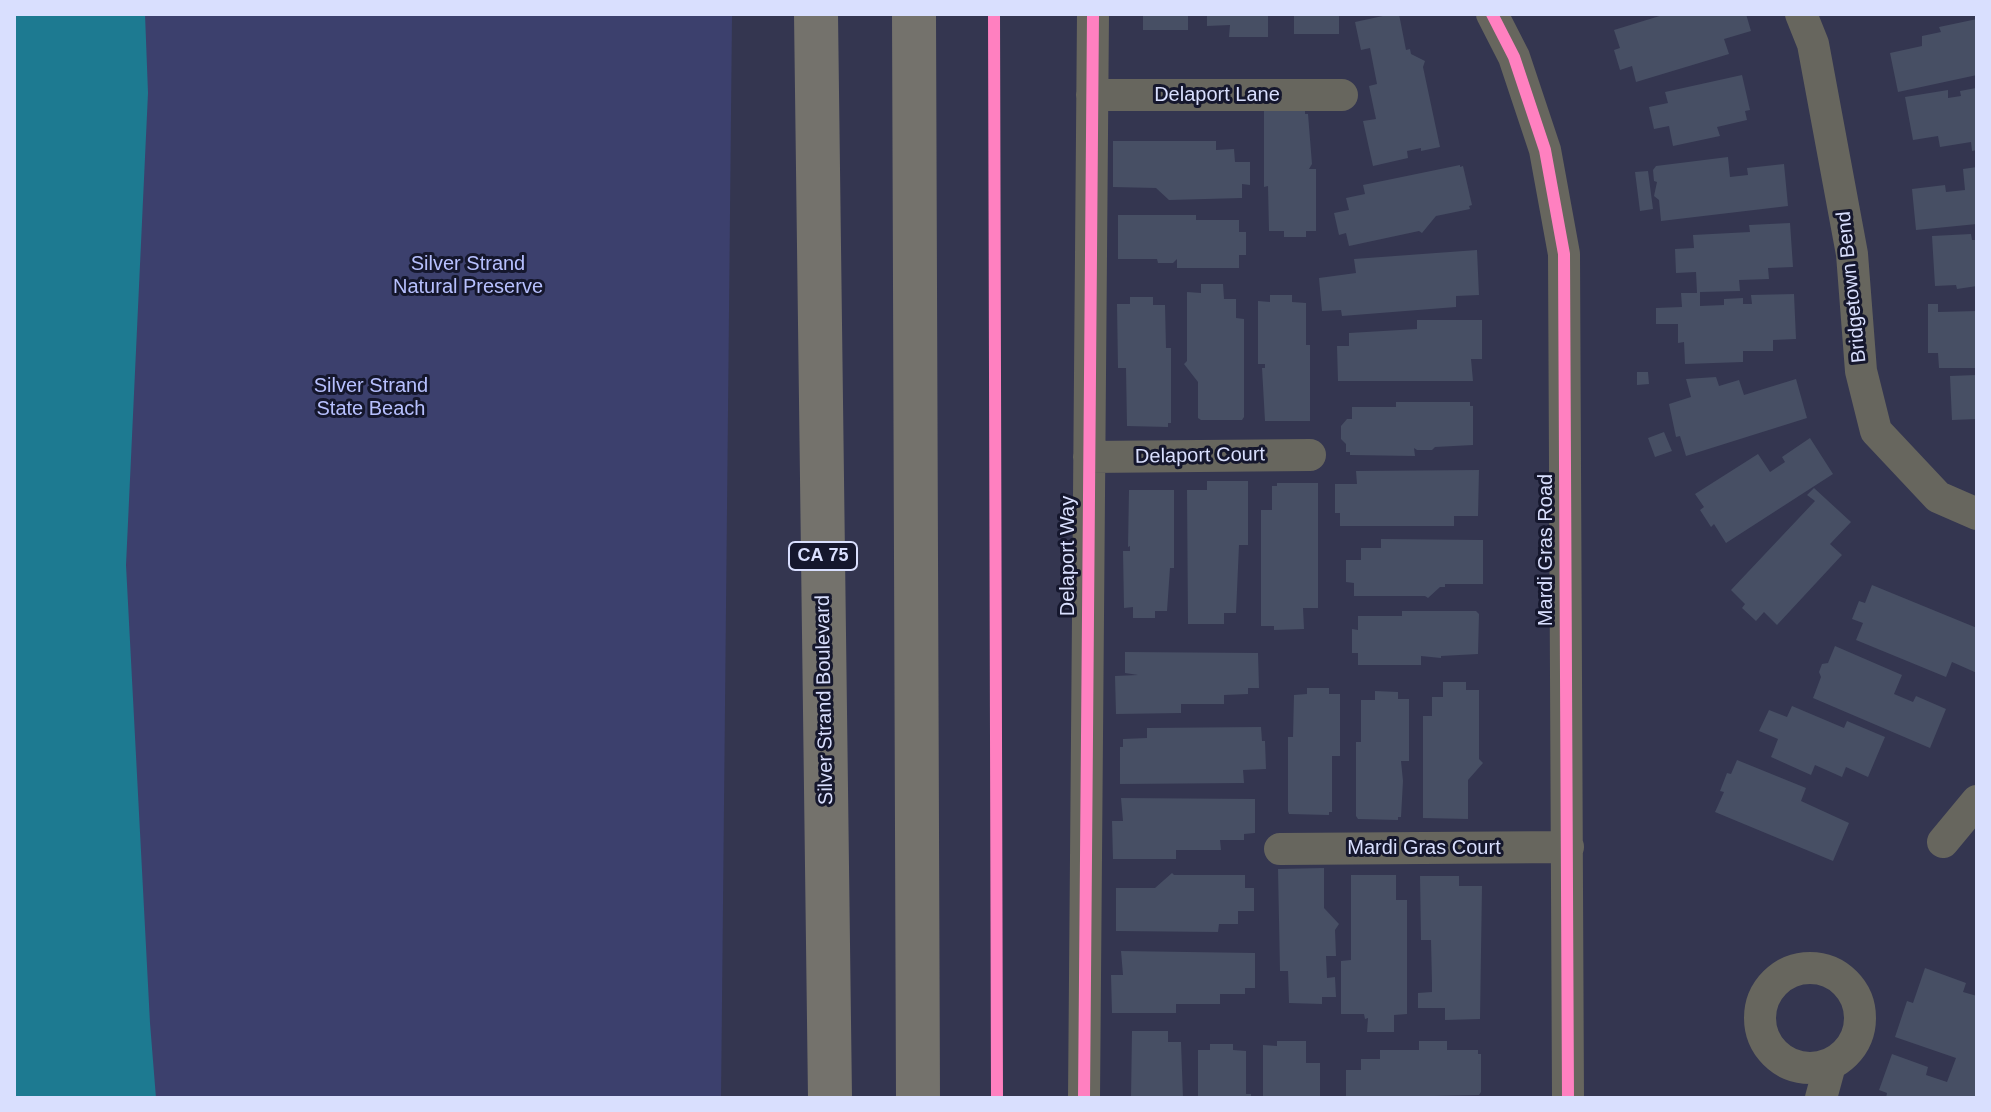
<!DOCTYPE html>
<html>
<head>
<meta charset="utf-8">
<style>
  body { margin:0 }
  #map { position:relative; width:1991px; height:1112px; overflow:hidden; background:#343650; font-family:Helvetica,sans-serif }
  canvas { display:block }
  .frame { position:absolute; inset:0; border:16px solid #d9dffe; pointer-events:none }
</style>
</head>
<body>
<div id="map">
<canvas width="1991" height="1112"></canvas>
<div class="frame"></div>
</div>
<script>
const c = document.querySelector('canvas').getContext('2d');
c.lineJoin = 'round';
function fillPath(path, color) {
  c.fillStyle = color;
  c.fill(path, 'evenodd');
}
function poly(rows) {
  const path = new Path2D();
  for (const r of rows) {
    if (r.length === 3) {
      path.moveTo(r[0] + r[2], r[1]);
      path.arc(r[0], r[1], r[2], 0, 2 * Math.PI);
      continue;
    }
    path.moveTo(r[0], r[1]);
    for (let i = 2; i < r.length; i += 2) path.lineTo(r[i], r[i + 1]);
  }
  return path;
}
function stroke(path, color, width, dash) {
  c.strokeStyle = color;
  c.lineWidth = width;
  c.lineCap = dash ? 'butt' : 'round';
  c.setLineDash(dash || []);
  c.stroke(path);
}
function write(font, color, halo, rows, align = 'center') {
  c.font = font + ' Helvetica,sans-serif';
  c.lineWidth = 6;
  c.setLineDash([]);
  c.textBaseline = 'middle';
  c.strokeStyle = halo;
  c.fillStyle = color;
  for (const [text, x, y, turn = 0] of rows) {
    c.save();
    c.translate(x, y);
    c.rotate((+turn || 0) * Math.PI / 180);
    c.textAlign = isNaN(turn) ? turn : align;
    if (halo) c.strokeText(text, 0, 0);
    c.fillText(text, 0, 0);
    c.restore();
  }
}
fillPath(poly([
  [14,14,732,14,721,1098,14,1098]
]), '#3c406d');
fillPath(poly([
  [14,14,145,14,148,93,126,565,150,1023,156,1098,14,1098]
]), '#1d7a91');
fillPath(poly([
  [1143,14,1188,14,1188,30,1143,30],
  [1207,14,1268,14,1268,37,1229,37,1230,25,1207,26],
  [1294,14,1339,14,1339,34,1294,34],
  [1392,14,1399,14,1406,50,1410,49,1411,54,1425,61,1423,67,1440,147,1421,151,1421,148,1407,151,1408,158,1373,166,1363,121,1376,119,1369,86,1377,84,1370,48,1361,50,1355,22],
  [1666,14,1746,14,1751,31,1724,39,1729,54,1636,82,1632,66,1620,70,1614,50,1620,48,1614,30],
  [1977,19,1977,75,1898,92,1890,53,1922,46,1922,36,1941,32,1939,27],
  [1742,75,1750,110,1745,111,1747,120,1717,127,1720,136,1673,146,1669,126,1654,129,1649,107,1668,103,1665,92],
  [1976,88,1977,150,1972,151,1971,142,1940,147,1938,136,1913,140,1905,97,1948,90,1948,98,1961,96,1960,91],
  [1264,110,1305,110,1305,114,1308,114,1312,164,1309,169,1316,169,1316,231,1306,231,1306,237,1284,237,1284,231,1269,231,1268,186,1264,187],
  [1113,141,1216,141,1216,150,1234,149,1235,162,1250,162,1250,185,1242,184,1242,198,1169,200,1156,188,1113,187],
  [1728,157,1730,177,1748,175,1747,168,1784,164,1788,206,1661,221,1659,200,1654,196,1657,182,1654,181,1653,170,1656,166],
  [1460,165,1460,167,1463,166,1472,205,1469,206,1470,209,1436,216,1422,233,1419,231,1349,246,1346,233,1339,235,1334,213,1349,210,1346,198,1365,194,1363,185],
  [1977,167,1977,224,1916,230,1912,189,1945,185,1946,192,1965,190,1963,169],
  [1648,171,1653,209,1640,211,1635,172],
  [1118,215,1196,215,1196,220,1239,220,1239,232,1246,232,1246,255,1239,255,1239,268,1177,268,1177,259,1173,263,1158,263,1157,259,1118,259],
  [1790,223,1793,267,1768,268,1769,279,1739,280,1740,291,1700,292,1700,306,1724,305,1724,299,1743,298,1743,304,1752,304,1751,295,1794,294,1796,339,1773,340,1773,351,1743,351,1743,362,1685,364,1684,342,1678,343,1678,324,1656,324,1656,308,1682,307,1681,293,1697,293,1696,272,1676,273,1675,249,1694,248,1693,235,1750,232,1749,225],
  [1971,234,1972,240,1977,240,1977,286,1957,289,1956,285,1935,286,1932,236],
  [1477,250,1479,295,1456,296,1456,307,1342,316,1341,310,1322,311,1319,278,1356,273,1354,259],
  [1201,284,1223,284,1224,299,1236,299,1236,318,1244,319,1244,417,1242,420,1201,420,1198,418,1198,382,1184,364,1187,361,1187,292,1201,293],
  [1270,295,1292,295,1292,302,1306,303,1306,345,1310,345,1310,421,1265,421,1262,368,1265,368,1265,364,1258,364,1258,301,1270,302],
  [1130,297,1153,297,1153,305,1165,305,1166,348,1171,348,1171,423,1168,423,1168,427,1127,426,1126,368,1118,368,1117,304,1130,304],
  [1928,304,1938,304,1938,312,1977,311,1977,368,1939,368,1938,353,1928,353],
  [1417,320,1482,320,1482,359,1471,359,1473,381,1338,381,1337,346,1349,346,1349,333,1417,329],
  [1637,372,1648,372,1649,384,1637,385],
  [1977,375,1977,419,1952,420,1950,376],
  [1716,377,1719,386,1739,380,1744,395,1796,379,1807,418,1686,456,1680,436,1676,437,1669,404,1691,397,1686,379],
  [1396,402,1470,402,1470,406,1473,406,1473,445,1435,447,1432,450,1417,450,1414,448,1415,456,1350,455,1350,452,1346,452,1346,444,1341,439,1341,426,1347,419,1352,419,1352,407,1396,407],
  [1664,432,1672,451,1655,457,1648,438],
  [1810,438,1833,474,1726,543,1714,524,1711,527,1700,510,1704,507,1695,494,1758,454,1770,472,1785,462,1782,457],
  [1479,470,1478,516,1454,516,1454,526,1340,526,1340,513,1335,513,1335,484,1357,484,1356,471],
  [1207,481,1248,481,1248,545,1239,545,1236,613,1224,613,1224,624,1188,624,1187,490,1207,490],
  [1277,483,1318,483,1318,608,1303,608,1304,629,1274,630,1274,626,1261,626,1261,510,1272,510,1272,486,1277,486],
  [1814,488,1851,522,1830,544,1842,555,1777,625,1764,612,1756,621,1742,608,1745,604,1731,590,1815,501,1807,495],
  [1129,490,1174,490,1174,568,1170,568,1167,611,1155,611,1155,618,1133,618,1133,607,1124,608,1123,551,1130,551,1130,546,1128,547],
  [1381,539,1483,540,1483,584,1445,584,1445,587,1440,587,1428,598,1425,596,1354,596,1354,583,1346,582,1346,560,1361,560,1361,548,1381,548],
  [1872,585,1977,628,1977,673,1952,662,1946,677,1856,640,1863,623,1852,619,1859,601,1865,603],
  [1402,611,1476,611,1479,614,1478,654,1441,656,1441,658,1421,656,1421,665,1358,665,1358,653,1352,653,1352,629,1358,630,1358,616,1402,616],
  [1835,646,1902,675,1894,694,1913,702,1916,696,1946,709,1930,748,1813,698,1821,677,1819,672,1822,664,1828,663],
  [1125,652,1258,653,1259,688,1248,688,1248,694,1224,695,1224,704,1181,704,1181,713,1116,714,1115,676,1138,675,1125,673],
  [1443,682,1466,682,1466,690,1479,690,1479,759,1483,763,1468,780,1468,819,1423,818,1423,716,1432,716,1432,697,1443,697],
  [1307,688,1329,688,1329,694,1340,694,1340,756,1332,756,1332,812,1329,812,1329,815,1289,814,1288,811,1288,737,1293,737,1294,695,1307,694],
  [1375,691,1398,692,1398,699,1409,699,1409,761,1401,761,1403,781,1401,817,1398,817,1398,820,1358,819,1356,816,1356,742,1361,742,1361,700,1375,700],
  [1792,706,1844,728,1847,721,1885,737,1868,777,1846,767,1842,777,1815,765,1811,775,1771,757,1778,739,1759,731,1769,710,1787,717],
  [1261,727,1262,741,1265,741,1266,769,1243,770,1244,783,1120,784,1120,747,1123,747,1123,739,1147,738,1147,728],
  [1737,760,1806,788,1801,801,1849,823,1833,861,1715,812,1724,792,1720,791,1727,773,1731,774],
  [1121,798,1255,799,1255,833,1244,834,1244,840,1220,840,1221,850,1176,850,1176,859,1113,859,1112,821,1123,821],
  [1324,868,1324,908,1339,924,1335,930,1336,956,1326,956,1327,978,1335,977,1336,997,1322,997,1322,1004,1289,1003,1288,971,1280,971,1278,869],
  [1172,873,1174,875,1245,875,1245,888,1254,888,1254,911,1238,911,1238,924,1219,924,1218,932,1116,931,1116,888,1155,888],
  [1351,875,1396,875,1396,900,1407,900,1407,1014,1394,1015,1394,1032,1367,1032,1368,1018,1365,1019,1364,1014,1341,1014,1341,961,1351,960],
  [1420,876,1459,876,1459,886,1482,886,1480,1019,1445,1020,1445,1008,1418,1008,1418,993,1432,992,1432,984,1431,940,1421,940],
  [1121,951,1255,953,1255,988,1245,988,1245,994,1220,994,1220,1004,1176,1004,1176,1013,1112,1013,1111,975,1123,975],
  [1925,968,1966,983,1963,992,1977,996,1977,1098,1886,1098,1887,1093,1879,1090,1892,1054,1928,1067,1926,1075,1947,1082,1956,1058,1895,1037,1907,1001,1913,1003],
  [1132,1031,1168,1031,1168,1042,1181,1042,1183,1098,1131,1098],
  [1277,1041,1306,1041,1306,1063,1320,1063,1320,1098,1263,1098,1263,1045,1277,1046],
  [1419,1041,1447,1041,1447,1050,1478,1050,1478,1054,1481,1054,1481,1092,1479,1095,1346,1098,1346,1070,1361,1070,1361,1059,1380,1059,1380,1050,1419,1050],
  [1210,1044,1233,1044,1233,1050,1246,1051,1246,1094,1251,1094,1251,1098,1198,1098,1198,1050,1210,1050]
]), '#474f64');
stroke(poly([
  [1492,14,1514,57,1545,150,1564,254,1568,1098],
  [1801,14,1813,44,1852,254,1861,371,1876,431,1938,497,1977,514],
  [1092,95,1342,95],
  [1089,457,1310,455],
  [1943,842,1977,801],
  [1280,849,1568,847],
  [1810,1018,50],
  [1084,1098,1093,14],
  [1821,1098,1830,1065]
]), '#67665e', 32);
stroke(poly([
  [816,14,830,1098],
  [914,14,918,1098]
]), '#74726c', 44);
stroke(poly([
  [994,14,997,1098],
  [1492,14,1514,57,1545,150,1564,254,1568,1098],
  [1084,1098,1093,14]
]), '#ff80c0', 12);
for (const [x, y, w] of [
  [823,556,68]
]) {
  const box = new Path2D();
  box.roundRect(x - w / 2, y - 14, w, 28, 6);
  c.fillStyle = '#15172d';
  c.fill(box);
  stroke(box, '#d9dffe', 2);
}
write('bold 18px', '#d9dffe', null, [
  ["CA 75",823,556]
]);
write('20px', '#d9dffe', '#15172d', [
  ["Delaport Lane",1217,95],
  ["Bridgetown Bend",1852,287,-96],
  ["Delaport Court",1200,456,-1],
  ["Mardi Gras Road",1546,550,-90],
  ["Delaport Way",1068,556,-90],
  ["Silver Strand Boulevard",825,700,-91],
  ["Mardi Gras Court",1424,848]
]);
write('20px', '#b7c0fe', '#15172d', [
  ["Silver Strand",468,264],
  ["Natural Preserve",468,287],
  ["Silver Strand",371,386],
  ["State Beach",371,409]
]);
</script>
</body>
</html>
